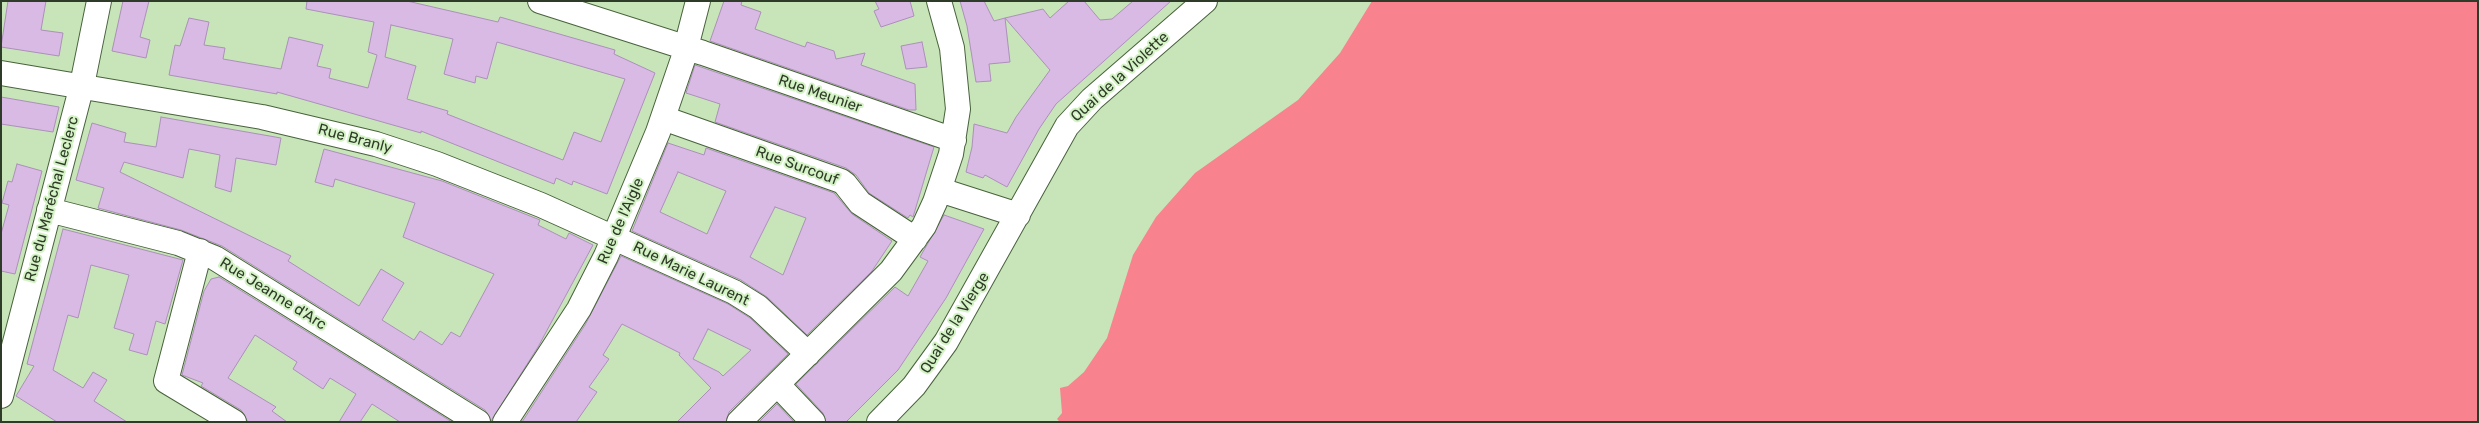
<!DOCTYPE html>
<html>
<head>
<meta charset="utf-8">
<style>
  body { margin:0 }
  #map { position:relative; width:2479px; height:423px; overflow:hidden; background:#c7e5b9; font-family:Rubik,sans-serif }
  canvas { display:block }
  .frame { position:absolute; inset:0; border:2px solid #2f3b29; pointer-events:none }
</style>
</head>
<body>
<div id="map">
<canvas width="2479" height="423"></canvas>
<div class="frame"></div>
</div>
<script>
const c = document.querySelector('canvas').getContext('2d');
c.lineJoin = 'round';
function fillPath(path, color) {
  c.fillStyle = color;
  c.fill(path, 'evenodd');
}
function poly(rows) {
  const path = new Path2D();
  for (const r of rows) {
    path.moveTo(r[0], r[1]);
    for (let i = 2; i < r.length; i += 2) path.lineTo(r[i], r[i + 1]);
  }
  return path;
}
function stroke(path, color, width, dash) {
  c.strokeStyle = color;
  c.lineWidth = width;
  c.lineCap = dash ? 'butt' : 'round';
  c.setLineDash(dash || []);
  c.stroke(path);
}
function write(font, color, halo, rows, align = 'center') {
  c.font = font + ' Rubik,sans-serif';
  c.lineWidth = 4;
  c.setLineDash([]);
  c.textBaseline = 'middle';
  c.strokeStyle = halo;
  c.fillStyle = color;
  for (const [text, x, y, turn = 0] of rows) {
    c.save();
    c.translate(x, y);
    c.rotate((+turn || 0) * Math.PI / 180);
    c.textAlign = isNaN(turn) ? turn : align;
    if (halo) c.strokeText(text, 0, 0);
    c.fillText(text, 0, 0);
    c.restore();
  }
}
fillPath(poly([
  [1372,1,2478,1,2478,422,1060,422,1057,419,1062,413,1060,388,1068,386,1084,372,1107,338,1133,255,1156,217,1195,173,1298,100,1340,53]
]), '#f8828d');
const building = poly([
  [8,1,46,1,41,30,63,33,59,56,1,47,8,1],
  [123,1,149,1,140,37,150,40,146,58,112,51,123,1],
  [307,1,407,1,498,22,500,17,615,50,614,54,655,73,607,194,573,181,572,185,556,178,554,184,421,131,421,133,277,92,277,94,169,75,175,45,180,46,189,18,209,22,204,45,225,48,223,59,281,69,289,37,323,45,317,66,331,69,329,78,368,88,377,55,368,52,374,22,306,9,307,1],
  [391,25,453,39,444,74,475,83,476,76,487,79,497,42,625,79,601,142,574,132,563,160,447,114,448,111,407,99,416,66,385,57,391,25],
  [724,1,742,1,741,5,761,12,755,29,805,47,807,42,834,51,836,59,865,53,861,65,915,84,916,110,909,110,710,41,724,1],
  [875,1,910,1,914,16,881,27,874,11,879,9,875,1],
  [960,1,984,1,994,21,1005,18,1010,62,989,64,991,81,976,82,967,26,960,1],
  [1069,1,1084,1,1100,20,1112,19,1133,1,1171,1,1056,104,1039,129,1007,187,985,175,983,178,966,172,972,147,974,124,1007,133,1016,117,1050,70,1005,18,1043,9,1050,18,1069,1],
  [922,42,927,67,906,69,901,46,922,42],
  [695,65,934,147,913,217,910,215,908,218,869,193,856,175,846,168,715,122,720,104,686,93,695,65],
  [1,97,59,107,53,132,1,124,1,97],
  [161,117,281,138,276,165,236,158,231,192,215,187,220,155,205,152,189,149,183,178,124,162,120,172,291,256,288,261,359,306,381,269,404,283,382,320,414,340,420,331,442,345,451,332,460,337,494,274,403,237,415,203,335,179,333,187,315,182,324,149,442,181,540,220,538,225,566,239,569,233,593,245,538,347,491,421,485,410,222,246,181,230,98,208,104,188,76,180,92,123,126,133,124,142,156,147,161,117],
  [668,143,704,155,706,148,834,193,852,214,892,241,872,271,807,335,767,297,741,280,632,231,668,143],
  [678,172,726,191,707,234,660,212,678,172],
  [775,207,806,218,783,275,750,257,775,207],
  [17,164,42,171,15,274,1,271,1,234,9,205,2,203,8,181,12,182,17,164],
  [944,215,984,229,946,298,898,370,846,422,826,422,823,413,796,384,895,287,908,296,928,261,920,257,944,215],
  [63,229,183,260,165,324,156,321,147,355,129,350,134,334,114,328,129,275,91,265,78,318,68,315,53,370,83,388,93,372,107,380,94,401,127,422,57,422,16,396,34,366,27,364,63,229],
  [621,256,728,304,750,318,788,354,729,412,726,422,677,422,711,388,679,355,680,353,622,324,603,355,609,359,589,387,597,392,576,422,522,422,585,325,621,256],
  [708,329,751,350,723,376,719,372,693,359,708,329],
  [219,277,452,422,400,422,372,404,360,422,339,422,356,394,330,378,323,389,293,369,297,362,255,335,228,378,276,407,272,411,287,422,248,422,241,410,201,386,203,383,182,375,204,291,211,279,219,277],
  [777,404,794,422,759,422,777,404]
]);
fillPath(building, '#d8bae5');
stroke(building, '#ac8fb9', 1);
const minor = poly([
  [540,1,703,53,954,140],
  [1,73,262,117,376,144,437,164,541,205,734,292,758,307,808,354],
  [663,118,841,181,845,184,860,203,915,239],
  [940,190,1018,215],
  [49,210,178,243,215,258,478,422],
  [200,251,166,381,234,422],
  [778,385,813,422],
  [1,396,82,85,99,1],
  [505,422,579,309,606,256,658,132,683,59,698,1],
  [739,422,891,271,924,226,935,202,951,154,958,109,952,48,939,1],
  [879,422,914,386,946,342,1067,126,1092,99,1205,1]
]);
stroke(minor, '#48623b', 26);
stroke(minor, '#fff', 24);
write('15px', '#2f3b29', '#d4f3c5', [
  ["Quai de la Violette",1120,77,-42],
  ["Rue Meunier",820,94,19],
  ["Rue Branly",355,139,15],
  ["Rue Surcouf",797,166,20],
  ["Rue du Maréchal Leclerc",52,199,-75],
  ["Rue de l'Aigle",621,221,-66],
  ["Rue Marie Laurent",691,274,26],
  ["Rue Jeanne d'Arc",273,294,32],
  ["Quai de la Vierge",955,323,-58]
]);
</script>
</body>
</html>
